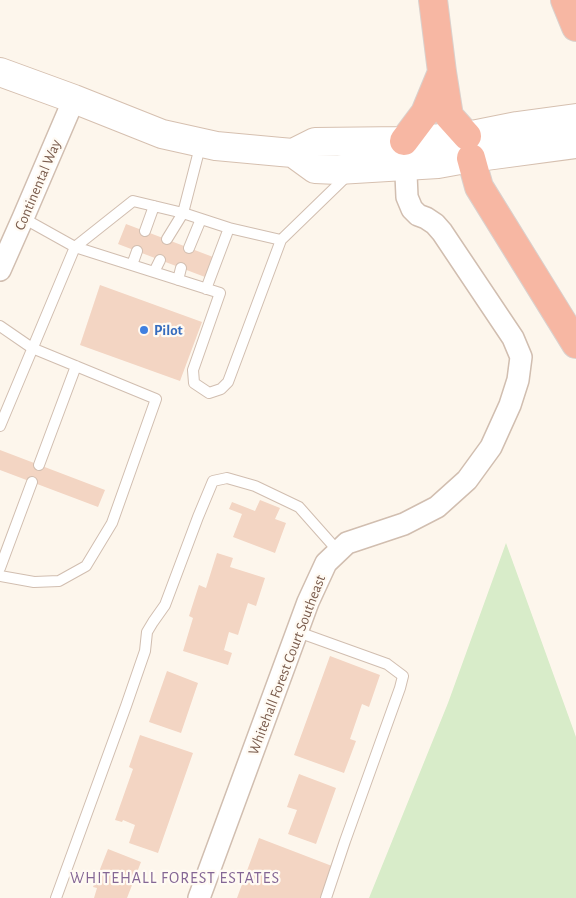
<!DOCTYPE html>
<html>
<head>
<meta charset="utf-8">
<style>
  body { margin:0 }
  canvas { display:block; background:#fdf6ec }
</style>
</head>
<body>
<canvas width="576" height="898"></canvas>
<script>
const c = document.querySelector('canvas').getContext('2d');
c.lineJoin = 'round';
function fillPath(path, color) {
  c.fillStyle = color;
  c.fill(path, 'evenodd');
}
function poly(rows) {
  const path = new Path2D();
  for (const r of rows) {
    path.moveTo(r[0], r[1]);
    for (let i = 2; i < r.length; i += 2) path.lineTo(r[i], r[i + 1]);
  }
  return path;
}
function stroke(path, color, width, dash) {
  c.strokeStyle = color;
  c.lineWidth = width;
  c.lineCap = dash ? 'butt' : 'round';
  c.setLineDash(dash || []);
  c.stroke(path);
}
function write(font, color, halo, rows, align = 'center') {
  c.font = font + ' "Alegreya Sans",sans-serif';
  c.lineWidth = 4.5;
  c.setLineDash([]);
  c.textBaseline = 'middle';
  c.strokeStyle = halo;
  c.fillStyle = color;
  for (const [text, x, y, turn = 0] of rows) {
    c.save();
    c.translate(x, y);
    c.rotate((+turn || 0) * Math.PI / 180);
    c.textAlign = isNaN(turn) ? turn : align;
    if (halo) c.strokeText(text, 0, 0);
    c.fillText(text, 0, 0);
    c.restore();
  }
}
fillPath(poly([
  [506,543,576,737,576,898,369,898,448,703]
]), '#d8ecc9');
fillPath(poly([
  [126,224,213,257,205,277,118,244],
  [100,285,202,322,180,381,80,345],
  [0,450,105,490,98,507,0,470],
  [260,500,280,508,275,519,286,523,275,553,233,537,242,514,229,509,232,502,255,511],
  [217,553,233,558,230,567,265,578,256,606,248,603,238,635,229,632,224,650,232,653,228,665,183,651,193,618,189,616,199,585,206,588],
  [330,656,380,675,369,707,362,704,350,739,356,741,344,773,294,755],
  [167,671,198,683,181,733,149,722],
  [140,735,193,753,158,853,129,843,135,825,123,820,122,822,115,820,133,769,129,767],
  [299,774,336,788,316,844,288,834,297,810,287,807],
  [259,838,332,866,320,898,237,898],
  [108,849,141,862,127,898,94,898,97,888,93,887]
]), '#f3d5c3');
const lane = poly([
  [145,231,154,206],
  [167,239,183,213,201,143],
  [281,240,348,175],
  [189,248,201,219],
  [132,265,137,251],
  [154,272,160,260],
  [178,280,181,268],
  [206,289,229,228],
  [0,326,32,348,156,399,112,523,86,566,59,581,34,582,0,576],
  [0,426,75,247,133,201,183,213,229,228,281,240,228,382,221,389,209,393,194,383,193,370,220,293,75,247,23,218],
  [39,465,76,366],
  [0,568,32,482],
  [298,632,387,664,403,676,400,688,345,841,326,898],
  [56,898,126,706,145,651,147,632,153,622,165,605,198,517,213,481,227,478,255,486,299,507,338,551]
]);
const street = poly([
  [0,270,23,218,74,99],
  [199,898,308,602,326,563,347,543,404,524,437,507,467,480,491,447,510,405,518,380,521,357,513,338,442,232,435,224,426,218,418,215,412,209,407,197,405,151]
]);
const secondary = poly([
  [0,72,74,99,162,134,216,146,281,152,293,153,315,142,404,141,467,136,517,126,576,118],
  [293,153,315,169,338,170,438,164,471,158,576,144]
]);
const highway = poly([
  [433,0,442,72,449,116,467,136],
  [565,0,576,27],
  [404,141,425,113,442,72],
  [471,158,479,187,576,344]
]);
stroke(lane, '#d1beb0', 12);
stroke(street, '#d1beb0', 24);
stroke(secondary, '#d6c0b0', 30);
stroke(highway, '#dad1cd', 30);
stroke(lane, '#fff', 10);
stroke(street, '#fff', 21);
stroke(secondary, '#fff', 28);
stroke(highway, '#f7b7a3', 28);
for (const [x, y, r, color] of [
  [144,330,5,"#3f7fe0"]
]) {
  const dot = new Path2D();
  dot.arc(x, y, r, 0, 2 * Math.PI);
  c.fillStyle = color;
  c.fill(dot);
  stroke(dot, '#fffaf3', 2);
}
write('15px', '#7a5c4d', '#fffaf3', [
  ["Continental Way",38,185,-67],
  ["Whitehall Forest Court Southeast",287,665,-69]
]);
write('bold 15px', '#366cbe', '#fffaf3', [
  ["Pilot",154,330]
], 'left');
c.letterSpacing = '1px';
write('16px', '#846695', '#fffaf3', [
  ["WHITEHALL FOREST ESTATES",175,878]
]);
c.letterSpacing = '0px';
</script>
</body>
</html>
